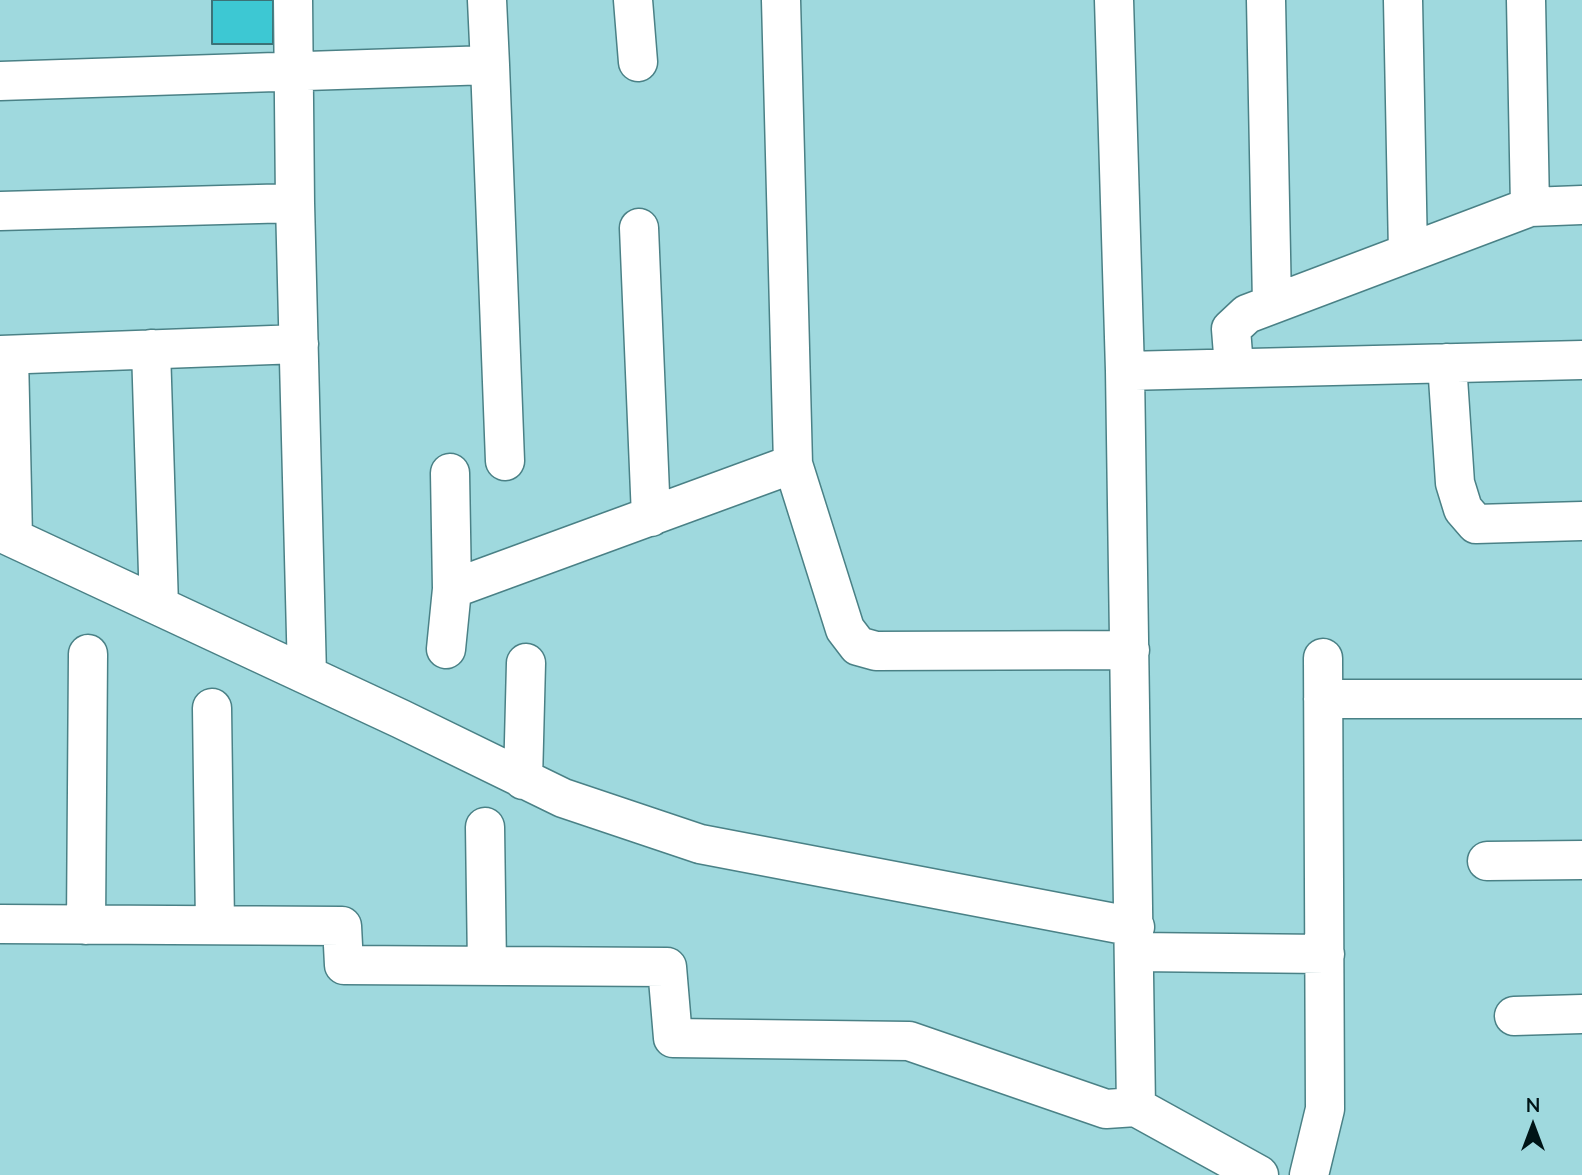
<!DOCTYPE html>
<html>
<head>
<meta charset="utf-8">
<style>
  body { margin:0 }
  #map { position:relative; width:1582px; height:1175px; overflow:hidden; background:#9fd9de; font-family:Lato,sans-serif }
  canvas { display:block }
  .north { position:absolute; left:1498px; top:1091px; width:70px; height:70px; -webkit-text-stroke:5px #9fd9de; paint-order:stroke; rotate:0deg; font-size:19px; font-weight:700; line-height:28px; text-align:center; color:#001416 }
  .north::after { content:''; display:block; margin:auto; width:24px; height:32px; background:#001416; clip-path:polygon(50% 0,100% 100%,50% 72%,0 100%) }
</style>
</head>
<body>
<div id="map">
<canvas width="1582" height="1175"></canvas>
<div class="north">N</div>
</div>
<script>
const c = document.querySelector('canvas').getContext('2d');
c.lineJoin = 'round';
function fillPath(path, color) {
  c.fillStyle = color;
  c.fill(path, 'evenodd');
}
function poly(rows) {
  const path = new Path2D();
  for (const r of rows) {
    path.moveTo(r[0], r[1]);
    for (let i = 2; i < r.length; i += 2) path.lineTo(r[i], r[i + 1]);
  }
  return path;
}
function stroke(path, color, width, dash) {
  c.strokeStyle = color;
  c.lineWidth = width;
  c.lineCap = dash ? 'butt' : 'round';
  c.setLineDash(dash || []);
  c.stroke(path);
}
const building = poly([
  [212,0,273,0,273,44,212,44,212,0]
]);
fillPath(building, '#3dc8d3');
stroke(building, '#3b7277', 2);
const minor = poly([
  [293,0,295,203],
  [633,0,638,62],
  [781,0,793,464,845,629,858,646,876,651,1130,650],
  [1114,0,1125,371,1136,1107,1259,1175],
  [1266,0,1272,304],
  [1403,0,1408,253],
  [1526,0,1530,207],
  [490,65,505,461],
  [0,81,490,65,487,0],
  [0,211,295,203,307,675],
  [639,228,651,517],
  [151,349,159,606],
  [0,355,299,344],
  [9,355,13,538],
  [1447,363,1455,483,1463,509,1476,524,1582,521],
  [1234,367,1231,329,1247,314,1530,207,1582,205],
  [1125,371,1582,360],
  [0,532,401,719,563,798,700,844,1135,927],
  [452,589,793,464],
  [446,649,452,589,450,473],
  [1323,699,1582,699],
  [212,708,215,925],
  [523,780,526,663],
  [485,827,487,966],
  [1487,861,1582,860],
  [0,924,342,926,344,965,667,967,673,1038,909,1041,1106,1109,1136,1107],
  [86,925,88,654],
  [1136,952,1325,954],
  [1514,1016,1582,1014],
  [1309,1175,1325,1109,1323,658]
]);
stroke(minor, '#4a8186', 41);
stroke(minor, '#fff', 38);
</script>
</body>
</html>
